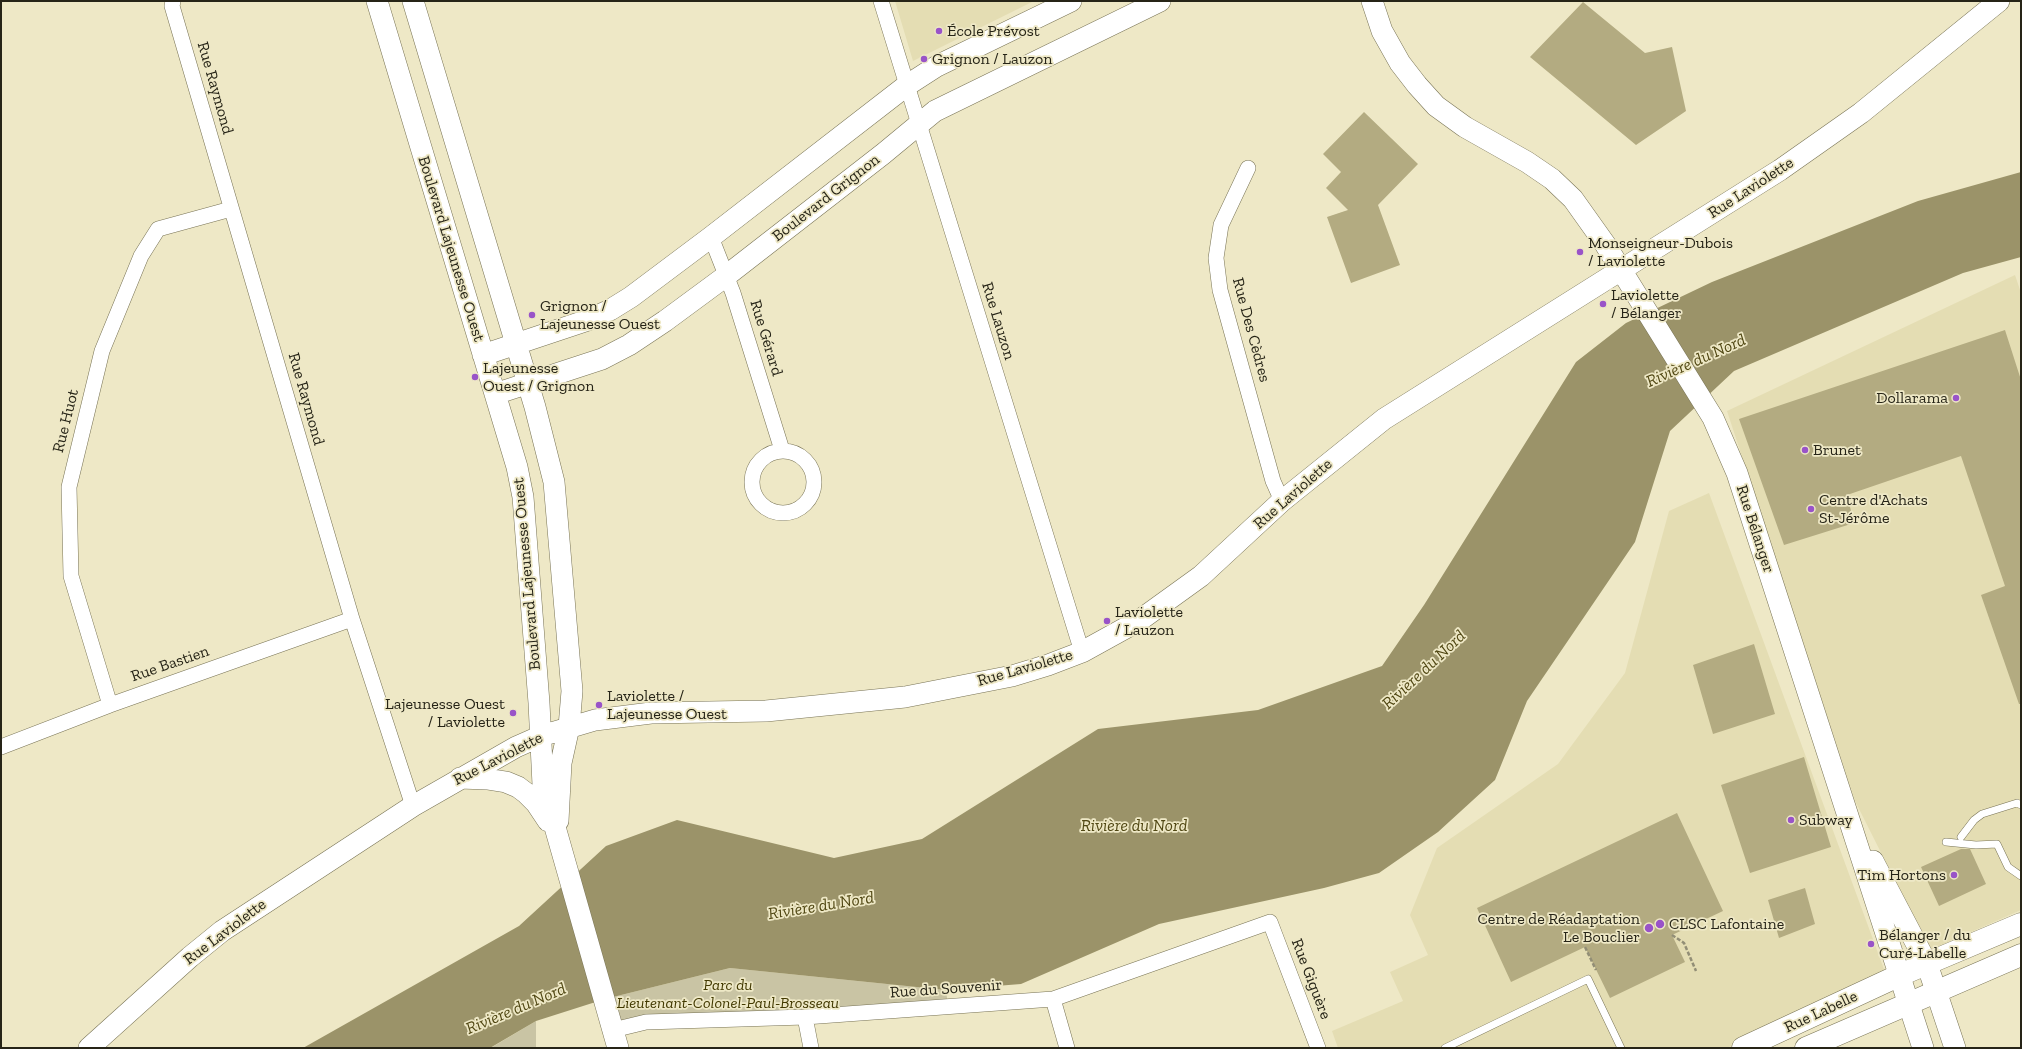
<!DOCTYPE html>
<html>
<head>
<meta charset="utf-8">
<style>
  body { margin:0 }
  #map { position:relative; width:2022px; height:1049px; overflow:hidden; background:#eee8c6; font-family:"Zilla Slab",serif }
  canvas { display:block }
  .frame { position:absolute; inset:0; border:2px solid #262417; pointer-events:none }
</style>
</head>
<body>
<div id="map">
<canvas width="2022" height="1049"></canvas>
<div class="frame"></div>
</div>
<script>
const c = document.querySelector('canvas').getContext('2d');
c.lineJoin = 'round';
function fillPath(path, color) {
  c.fillStyle = color;
  c.fill(path, 'evenodd');
}
function poly(rows) {
  const path = new Path2D();
  for (const r of rows) {
    if (r.length === 3) {
      path.moveTo(r[0] + r[2], r[1]);
      path.arc(r[0], r[1], r[2], 0, 2 * Math.PI);
      continue;
    }
    path.moveTo(r[0], r[1]);
    for (let i = 2; i < r.length; i += 2) path.lineTo(r[i], r[i + 1]);
  }
  return path;
}
function stroke(path, color, width, dash) {
  c.strokeStyle = color;
  c.lineWidth = width;
  c.lineCap = dash ? 'butt' : 'round';
  c.setLineDash(dash || []);
  c.stroke(path);
}
function write(font, color, halo, rows, align = 'center') {
  c.font = font + ' "Zilla Slab",serif';
  c.lineWidth = 3.5;
  c.setLineDash([]);
  c.textBaseline = 'middle';
  c.strokeStyle = halo;
  c.fillStyle = color;
  for (const [text, x, y, turn = 0] of rows) {
    c.save();
    c.translate(x, y);
    c.rotate((+turn || 0) * Math.PI / 180);
    c.textAlign = isNaN(turn) ? turn : align;
    if (halo) c.strokeText(text, 0, 0);
    c.fillText(text, 0, 0);
    c.restore();
  }
}
fillPath(poly([
  [895,1,1034,1,913,61],
  [2015,275,2021,293,2021,910,1930,950,1855,801,1727,411],
  [1709,493,1885,972,1727,1048,1338,1048,1332,1031,1403,1001,1390,972,1428,955,1410,915,1437,848,1558,764,1625,673,1669,511]
]), '#e4ddb3');
fillPath(poly([
  [730,968,946,990,948,1006,613,1030,605,999],
  [536,1021,536,1048,490,1048,494,1046]
]), '#c9c4a4');
fillPath(poly([
  [2021,172,2021,257,1963,273,1734,371,1670,431,1635,542,1527,701,1495,780,1438,832,1379,873,1324,888,1159,924,1021,984,946,990,730,968,605,999,536,1021,490,1048,303,1048,519,926,606,846,677,820,834,858,922,839,1098,729,1258,710,1382,666,1424,605,1576,362,1626,323,1712,282,1918,201]
]), '#9b9369');
fillPath(poly([
  [1583,2,1645,53,1672,47,1686,111,1636,145,1530,57],
  [1364,112,1418,164,1378,205,1400,265,1351,283,1327,217,1348,210,1326,188,1341,172,1323,154],
  [2005,330,2021,380,2021,704,2019,704,1981,595,2005,586,1961,456,1847,495,1854,523,1784,545,1739,419],
  [1754,644,1775,714,1713,734,1693,665],
  [1804,757,1831,847,1750,873,1721,785],
  [1677,813,1723,911,1672,935,1685,962,1610,998,1585,947,1511,982,1477,908],
  [1961,849,1970,849,1986,884,1939,906,1921,867],
  [1805,888,1815,924,1779,938,1768,900]
]), '#b3ab81');
const lane = poly([
  [1961,837,1974,820,1982,814,2017,803,2021,805],
  [1946,842,1976,845,1997,844,2008,867,2021,876],
  [1445,1048,1588,979,1621,1048]
]);
const street = poly([
  [173,1,172,6,352,619,413,806],
  [881,1,1082,652],
  [1248,168,1221,225,1216,258,1220,290,1273,481,1282,501],
  [711,237,733,293,782,450],
  [783,482,31],
  [110,705,71,576,69,487,102,351,141,256,158,229,231,209],
  [1,747,110,705,352,619],
  [1053,999,1067,1048],
  [805,1017,811,1048],
  [613,1030,646,1022,805,1017,1053,999,1270,922,1318,1048]
]);
const secondary = poly([
  [377,1,517,467,523,497,539,703,543,785,618,1048],
  [413,1,535,407,554,482,572,691,569,727,561,763,558,821],
  [1372,1,1382,31,1400,63,1417,85,1436,106,1465,127,1527,162,1552,179,1573,199,1605,244,1713,418,1737,473,1923,1048],
  [483,355,588,320,610,310,631,297,711,237,906,86,937,66,1071,1],
  [495,394,602,359,629,345,665,321,726,276,883,154,935,111,1160,1],
  [460,778,487,779,506,782,518,787,526,793,536,803,548,821],
  [1873,861,1927,964,1955,1048],
  [89,1048,190,957,222,931,413,806,516,747,541,736,595,720,651,713,766,711,905,697,1012,676,1048,665,1082,652,1140,620,1201,576,1282,501,1384,419,1780,170,1861,113,1999,1]
]);
const primary = poly([
  [1743,1048,1900,975,2021,924],
  [1806,1048,2021,955]
]);
stroke(lane, '#787355', 8);
stroke(street, '#787355', 16);
stroke(secondary, '#787355', 22);
stroke(primary, '#787355', 23);
stroke(poly([
  [1672,935,1684,943,1696,971],
  [1585,947,1596,970]
]), '#928e76', 2.5, [4, 2]);
stroke(lane, '#fff', 7);
stroke(street, '#fff', 15);
stroke(secondary, '#fff', 21);
stroke(primary, '#fff', 22);
for (const [x, y, r, color] of [
  [939,31,4,"#9953c8"],
  [924,59,4,"#9953c8"],
  [1580,252,4,"#9953c8"],
  [1603,304,4,"#9953c8"],
  [532,315,4,"#9953c8"],
  [475,377,4,"#9953c8"],
  [1956,398,4,"#9953c8"],
  [1805,450,4,"#9953c8"],
  [1811,509,4,"#9953c8"],
  [1107,621,4,"#9953c8"],
  [599,705,4,"#9953c8"],
  [513,713,4,"#9953c8"],
  [1791,820,4,"#9953c8"],
  [1954,875,4,"#9953c8"],
  [1660,924,5,"#9953c8"],
  [1649,928,5,"#9953c8"],
  [1871,944,4,"#9953c8"]
]) {
  const dot = new Path2D();
  dot.arc(x, y, r, 0, 2 * Math.PI);
  c.fillStyle = color;
  c.fill(dot);
  stroke(dot, '#eee8c6', 1.5);
}
write('16px', '#262417', '#eee8c6', [
  ["École Prévost",947,31],
  ["Grignon / Lauzon",932,59],
  ["Monseigneur-Dubois",1588,243],
  ["/ Laviolette",1588,261],
  ["Laviolette",1611,295],
  ["/ Bélanger",1611,313],
  ["Grignon /",540,306],
  ["Lajeunesse Ouest",540,324],
  ["Lajeunesse",483,368],
  ["Ouest / Grignon",483,386],
  ["Dollarama",1948,398,"right"],
  ["Brunet",1813,450],
  ["Centre d'Achats",1819,500],
  ["St-Jérôme",1819,518],
  ["Laviolette",1115,612],
  ["/ Lauzon",1115,630],
  ["Laviolette /",607,696],
  ["Lajeunesse Ouest",607,714],
  ["Lajeunesse Ouest",505,704,"right"],
  ["/ Laviolette",505,722,"right"],
  ["Subway",1799,820],
  ["Tim Hortons",1946,875,"right"],
  ["Centre de Réadaptation",1640,919,"right"],
  ["Le Bouclier",1640,937,"right"],
  ["CLSC Lafontaine",1669,924],
  ["Bélanger / du",1879,935],
  ["Curé-Labelle",1879,953]
], 'left');
write('16px', '#262417', '#eee8c6', [
  ["Rue Raymond",215,88,74],
  ["Rue Laviolette",1751,188,-33],
  ["Boulevard Grignon",826,198,-38],
  ["Boulevard Lajeunesse Ouest",451,249,73],
  ["Rue Lauzon",998,321,73],
  ["Rue Des Cèdres",1251,330,75],
  ["Rue Gérard",766,338,73],
  ["Rue Raymond",306,399,74],
  ["Rue Huot",66,421,-76],
  ["Rue Laviolette",1293,494,-41],
  ["Rue Bélanger",1755,529,72],
  ["Boulevard Lajeunesse Ouest",527,574,-95],
  ["Rue Bastien",170,664,-19],
  ["Rue Laviolette",1025,668,-16],
  ["Rue Laviolette",498,759,-27],
  ["Rue Laviolette",225,932,-37],
  ["Rue Giguère",1311,979,69],
  ["Rue du Souvenir",946,989,-4],
  ["Rue Labelle",1821,1012,-25]
]);
write('italic 16px', '#423900', '#eee8c6', [
  ["Parc du",728,985],
  ["Lieutenant-Colonel-Paul-Brosseau",728,1003]
]);
write('italic 17px', '#504713', '#eee8c6', [
  ["Rivière du Nord",1696,361,-24],
  ["Rivière du Nord",1424,670,-43],
  ["Rivière du Nord",1134,826],
  ["Rivière du Nord",821,906,-9],
  ["Rivière du Nord",516,1009,-23]
]);
</script>
</body>
</html>
